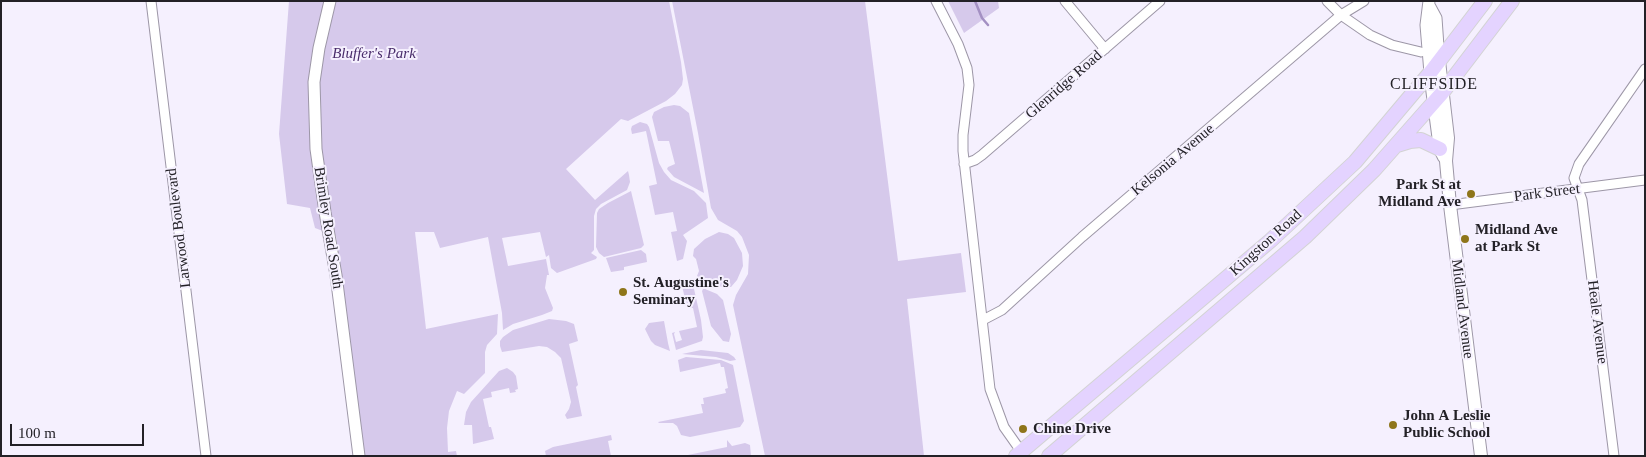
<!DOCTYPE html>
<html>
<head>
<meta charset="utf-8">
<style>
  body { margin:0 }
  #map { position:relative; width:1646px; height:457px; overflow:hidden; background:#f5f0fe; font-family:"Times New Roman",serif }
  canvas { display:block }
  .frame { position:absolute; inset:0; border:2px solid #232127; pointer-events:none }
  .scale { position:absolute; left:10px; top:424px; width:134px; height:22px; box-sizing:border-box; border:2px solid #232127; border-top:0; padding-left:6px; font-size:15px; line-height:18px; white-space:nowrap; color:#232127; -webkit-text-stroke:4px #f5f0fe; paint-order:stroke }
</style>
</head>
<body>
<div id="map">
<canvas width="1646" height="457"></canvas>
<div class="frame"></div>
<div class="scale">100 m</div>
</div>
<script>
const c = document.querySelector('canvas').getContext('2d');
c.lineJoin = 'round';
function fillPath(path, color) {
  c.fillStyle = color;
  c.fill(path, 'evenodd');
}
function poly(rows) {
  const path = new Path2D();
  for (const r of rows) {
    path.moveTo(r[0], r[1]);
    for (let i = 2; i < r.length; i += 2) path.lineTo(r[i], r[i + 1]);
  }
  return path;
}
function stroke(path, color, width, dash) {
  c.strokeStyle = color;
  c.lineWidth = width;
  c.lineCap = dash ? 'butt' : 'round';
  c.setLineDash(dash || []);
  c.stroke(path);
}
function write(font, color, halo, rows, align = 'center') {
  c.font = font + ' "Times New Roman",serif';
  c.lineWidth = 4;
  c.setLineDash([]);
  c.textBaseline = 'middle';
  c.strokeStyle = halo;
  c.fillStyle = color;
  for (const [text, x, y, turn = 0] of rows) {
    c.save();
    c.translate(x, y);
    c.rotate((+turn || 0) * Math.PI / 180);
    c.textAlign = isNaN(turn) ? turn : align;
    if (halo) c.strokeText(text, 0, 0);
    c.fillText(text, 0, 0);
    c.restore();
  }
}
fillPath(poly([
  [289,1,669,1,681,62,683,79,682,85,675,94,666,101,628,121,621,119,566,169,595,200,628,171,629,175,630,182,627,190,601,204,596,209,594,216,594,250,591,253,597,257,596,259,557,273,551,268,549,255,546,257,540,232,502,238,508,266,546,259,549,275,547,275,545,288,553,308,552,311,542,315,513,324,503,330,502,313,488,237,440,248,434,232,415,232,426,329,498,314,497,334,487,345,485,352,485,373,464,394,457,391,449,411,447,428,448,452,456,451,457,456,365,456,336,236,315,228,310,208,287,204,279,134],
  [672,1,865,1,898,261,961,253,966,292,907,299,924,456,765,456,733,305,736,295,748,274,749,255,742,237,737,231,718,220,711,208,698,133],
  [948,1,998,1,999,8,964,33],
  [674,105,680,106,689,113,704,193,674,177,667,169,668,167,675,164,669,141,658,141,652,117,654,112,664,107],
  [640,122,647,124,649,127,659,163,664,172,671,180,694,191,706,203,708,218,683,235,687,241,683,259,677,261,671,232,677,231,673,212,655,215,649,186,657,184,646,131,632,134,631,129,632,126],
  [631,191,644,245,641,248,604,257,599,253,596,247,597,213,599,209,608,203],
  [719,232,728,234,734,238,742,253,743,266,737,280,731,287,722,287,700,279,697,276,699,271,696,259,693,256,694,249,705,239],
  [641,250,646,254,647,262,624,267,624,270,611,272,606,258],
  [687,279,692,280,701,320,703,337,702,341,699,342,676,350,672,333,675,332,674,334,676,342,682,340,679,331,697,327,693,308,687,308,681,281],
  [703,289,705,289,717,294,723,300,731,334,729,342,723,341,711,326,702,291],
  [549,319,566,321,574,324,578,341,569,344,578,385,576,387,582,416,567,419,565,415,569,409,571,402,561,358,555,352,547,347,539,346,502,352,500,346,500,341,503,337,513,330],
  [664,321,668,343,670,351,655,345,651,341,645,329,649,323],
  [701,350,728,353,734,357,736,360,730,361,716,357,682,354],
  [686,357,721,360,733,365,744,421,740,427,690,437,681,435,677,426,673,423,659,423,658,422,703,413,701,404,704,404,703,398,726,393,725,389,728,388,724,367,721,367,720,363,680,372,678,360],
  [507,368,513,372,516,376,518,389,515,390,516,392,510,393,509,388,491,392,492,397,483,399,489,427,491,427,494,439,473,444,472,425,464,425,466,412,471,402,499,371],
  [611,435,612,440,608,441,611,456,546,456,545,451,553,447],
  [727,440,732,446,745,443,750,445,751,456,683,456,727,447]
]), '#d6c9eb');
stroke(poly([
  [975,1,982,18,988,25]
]), '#a490c3', 2.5);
const minor = poly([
  [151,1,206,456],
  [936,1,958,44,967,68,969,85,963,135,963,151,990,389,1004,427,1023,454],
  [1065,1,1105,49],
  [1327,1,1341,15,1370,35,1392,45,1421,52],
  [964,164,975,160,982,155,1160,1],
  [1450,205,1645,180],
  [983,320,1002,310,1082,237,1341,15,1364,1],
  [1614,456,1582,200,1574,178,1579,164,1645,69]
]);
const tertiary = poly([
  [330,1,319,48,314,82,316,149,325,212,336,275,359,456],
  [1429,1,1426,25,1430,73],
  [1429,5,1436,18,1439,61]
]);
const secondary = poly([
  [1439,61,1448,138,1446,161,1450,205,1481,456],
  [1430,73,1440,149,1444,157]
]);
const primary = poly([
  [1397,145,1410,141,1421,140,1440,149],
  [1016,456,1270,241,1355,162,1430,73,1485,1],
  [1049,456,1305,237,1374,170,1442,93,1512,1]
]);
stroke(minor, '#9d97a7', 11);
stroke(tertiary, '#9d97a7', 13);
stroke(secondary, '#9d97a7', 14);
stroke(primary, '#d3d3d4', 16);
stroke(minor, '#fff', 9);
stroke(tertiary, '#fff', 11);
stroke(secondary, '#fff', 12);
stroke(primary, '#e4d3ff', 14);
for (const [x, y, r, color] of [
  [1471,194,5,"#8e751a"],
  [1465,239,5,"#8e751a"],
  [623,292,5,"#8e751a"],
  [1393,425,5,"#8e751a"],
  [1023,429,5,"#8e751a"]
]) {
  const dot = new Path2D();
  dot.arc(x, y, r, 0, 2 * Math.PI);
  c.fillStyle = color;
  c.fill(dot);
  stroke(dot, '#f5f0fe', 2);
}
write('italic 15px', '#482b6a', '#f5f0fe', [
  ["Bluffer's Park",374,54]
]);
write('15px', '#232127', '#f5f0fe', [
  ["Glenridge Road",1064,85,-41],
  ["Kelsonia Avenue",1173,160,-40],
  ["Park Street",1547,193,-7],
  ["Larwood Boulevard",179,228,-97],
  ["Brimley Road South",328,228,81],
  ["Kingston Road",1266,243,-42],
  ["Midland Avenue",1462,309,83],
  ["Heale Avenue",1597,322,83]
]);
write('bold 15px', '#232127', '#f5f0fe', [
  ["Park St at",1461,185,"right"],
  ["Midland Ave",1461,202,"right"],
  ["Midland Ave",1475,230],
  ["at Park St",1475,247],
  ["St. Augustine's",633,283],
  ["Seminary",633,300],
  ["John A Leslie",1403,416],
  ["Public School",1403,433],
  ["Chine Drive",1033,429]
], 'left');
c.letterSpacing = '1px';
write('16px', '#232127', '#f5f0fe', [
  ["CLIFFSIDE",1434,85]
]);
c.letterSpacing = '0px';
</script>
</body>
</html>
